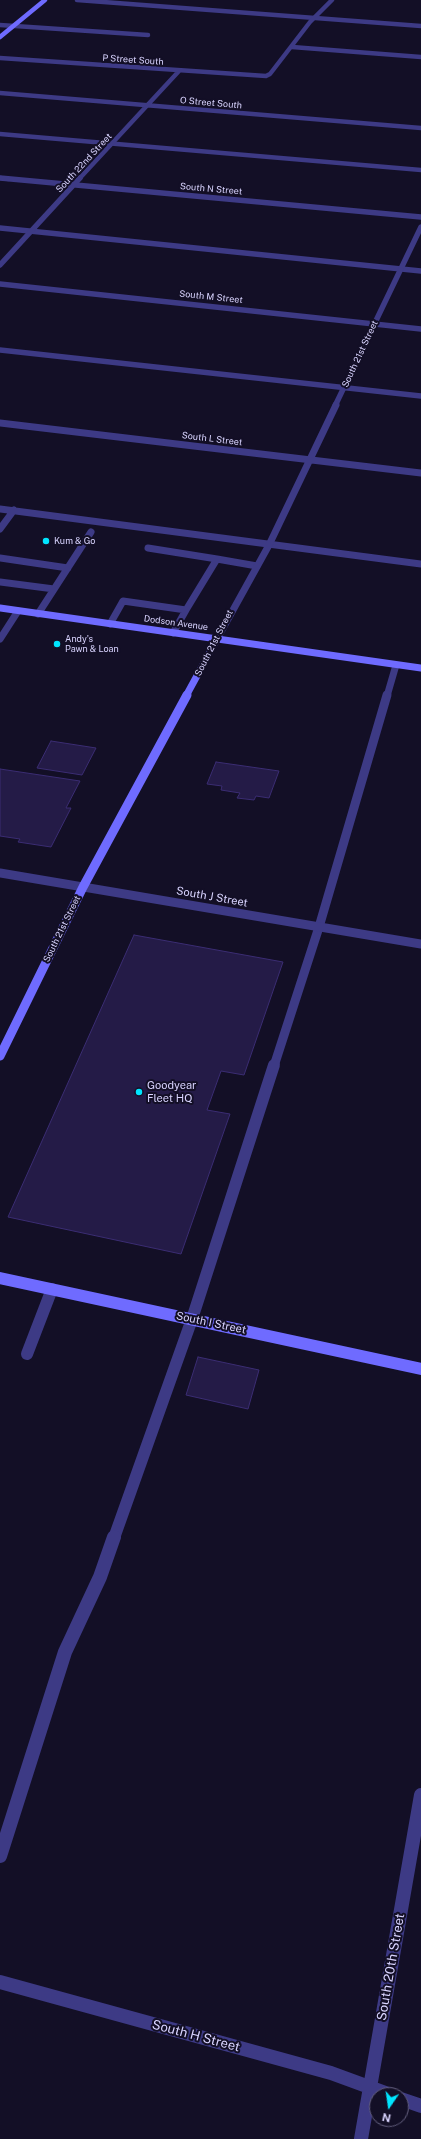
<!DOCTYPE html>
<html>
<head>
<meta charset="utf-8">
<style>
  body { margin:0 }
  #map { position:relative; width:421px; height:2139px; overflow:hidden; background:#130f26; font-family:"Public Sans",sans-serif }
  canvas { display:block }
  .north { position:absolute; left:369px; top:2087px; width:40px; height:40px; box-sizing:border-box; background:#130f26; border:1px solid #625e7d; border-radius:50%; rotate:193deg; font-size:11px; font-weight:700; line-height:16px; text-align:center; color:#d9d4ff }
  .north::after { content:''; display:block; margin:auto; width:14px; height:18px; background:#00e5ff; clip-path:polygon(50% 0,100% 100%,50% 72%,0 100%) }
</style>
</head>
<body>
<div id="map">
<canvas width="421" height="2139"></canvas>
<div class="north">N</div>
</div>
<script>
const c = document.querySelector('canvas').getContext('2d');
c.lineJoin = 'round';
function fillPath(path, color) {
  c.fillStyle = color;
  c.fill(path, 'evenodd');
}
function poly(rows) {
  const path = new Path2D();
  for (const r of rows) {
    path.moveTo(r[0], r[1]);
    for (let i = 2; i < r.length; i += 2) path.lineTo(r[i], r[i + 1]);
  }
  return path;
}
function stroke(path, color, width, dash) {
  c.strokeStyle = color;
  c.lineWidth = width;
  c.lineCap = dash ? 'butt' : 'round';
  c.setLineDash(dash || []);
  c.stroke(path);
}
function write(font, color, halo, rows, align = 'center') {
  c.font = font + ' "Public Sans",sans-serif';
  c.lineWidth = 4;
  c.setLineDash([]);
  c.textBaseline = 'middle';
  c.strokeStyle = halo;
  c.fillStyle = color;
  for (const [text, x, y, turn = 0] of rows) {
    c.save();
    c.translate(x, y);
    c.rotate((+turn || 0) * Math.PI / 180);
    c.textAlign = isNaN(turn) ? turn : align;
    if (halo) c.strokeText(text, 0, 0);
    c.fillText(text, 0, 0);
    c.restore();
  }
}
const building = poly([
  [51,741,96,748,82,775,37,768,51,741],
  [216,762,279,771,269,798,256,796,254,800,237,798,240,793,221,790,222,786,207,784,216,762],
  [0,769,80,781,66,808,71,808,51,847,18,842,20,839,0,836,0,769],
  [134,935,283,962,244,1075,221,1071,207,1110,230,1114,181,1254,8,1217,134,935],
  [198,1357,259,1370,248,1409,186,1395,198,1357]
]);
fillPath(building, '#241b47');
stroke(building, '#3b2d73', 1);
stroke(poly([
  [77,0,421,26],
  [0,134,421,170]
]), '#3d3a85', 4.5);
stroke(poly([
  [0,228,421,271],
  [0,350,421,396]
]), '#3d3a85', 5.5);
stroke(poly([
  [0,509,421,564],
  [0,529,14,510],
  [0,558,68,568],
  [217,559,257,566],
  [0,582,54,589],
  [38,614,91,532],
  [110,624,123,601,186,610,217,559,148,548],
  [173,633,186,610],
  [0,639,18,611],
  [387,696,396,665]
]), '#3d3a85', 7);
stroke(poly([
  [274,1066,319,927,387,695]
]), '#3d3a85', 9);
stroke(poly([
  [27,1354,52,1289],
  [114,1538,192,1319,274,1065]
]), '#3d3a85', 12);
stroke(poly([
  [0,1856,65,1652,100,1577,114,1537]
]), '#3d3a85', 14);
stroke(poly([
  [0,25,148,35],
  [292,47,421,57],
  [0,58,266,76,270,74,310,22,332,0],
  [0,93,421,128],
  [0,178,9,179],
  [79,179,179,71]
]), '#3d3a85', 4.5);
stroke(poly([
  [0,178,421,217],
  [0,265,80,178],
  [0,284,421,329],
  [335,406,421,227]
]), '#3d3a85', 5.5);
stroke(poly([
  [0,423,421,473],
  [217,639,269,545,336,405]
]), '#3d3a85', 7);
stroke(poly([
  [0,873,421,944]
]), '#3d3a85', 9);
stroke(poly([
  [0,1982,331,2073,391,2095],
  [401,2099,421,2106],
  [361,2139,421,1795]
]), '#3d3a85', 14);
stroke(poly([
  [0,37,45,0]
]), '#6f6bff', 4.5);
stroke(poly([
  [0,608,421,668],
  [186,696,217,639]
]), '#6f6bff', 7);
stroke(poly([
  [0,1056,83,887,187,695]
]), '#6f6bff', 9);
stroke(poly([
  [0,1278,421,1369]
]), '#6f6bff', 12);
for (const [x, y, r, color] of [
  [46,541,4,"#00e5ff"],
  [57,644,4,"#00e5ff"],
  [139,1092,4,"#00e5ff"]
]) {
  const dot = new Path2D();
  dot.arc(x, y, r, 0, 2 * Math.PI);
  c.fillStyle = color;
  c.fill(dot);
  stroke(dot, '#130f26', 1.5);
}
write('9px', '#d9d4ff', '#130f26', [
  ["P Street South",133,60,4],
  ["O Street South",211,103,5],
  ["South 22nd Street",84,163,-47],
  ["South N Street",211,189,5],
  ["South M Street",211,297,6],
  ["South 21st Street",360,354,-65],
  ["South L Street",212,439,7],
  ["Dodson Avenue",176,623,8],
  ["South 21st Street",214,643,-63],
  ["South 21st Street",62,929,-64]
]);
write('9px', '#d9d4ff', '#130f26', [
  ["Kum & Go",54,541],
  ["Andy's",65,639],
  ["Pawn & Loan",65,649]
], 'left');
write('11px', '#d9d4ff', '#130f26', [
  ["South J Street",212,897,10],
  ["South I Street",211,1323,12]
]);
write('11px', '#d9d4ff', '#130f26', [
  ["Goodyear",147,1086],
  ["Fleet HQ",147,1099]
], 'left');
write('13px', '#d9d4ff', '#130f26', [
  ["South 20th Street",391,1967,-80],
  ["South H Street",196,2036,15]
]);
</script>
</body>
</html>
